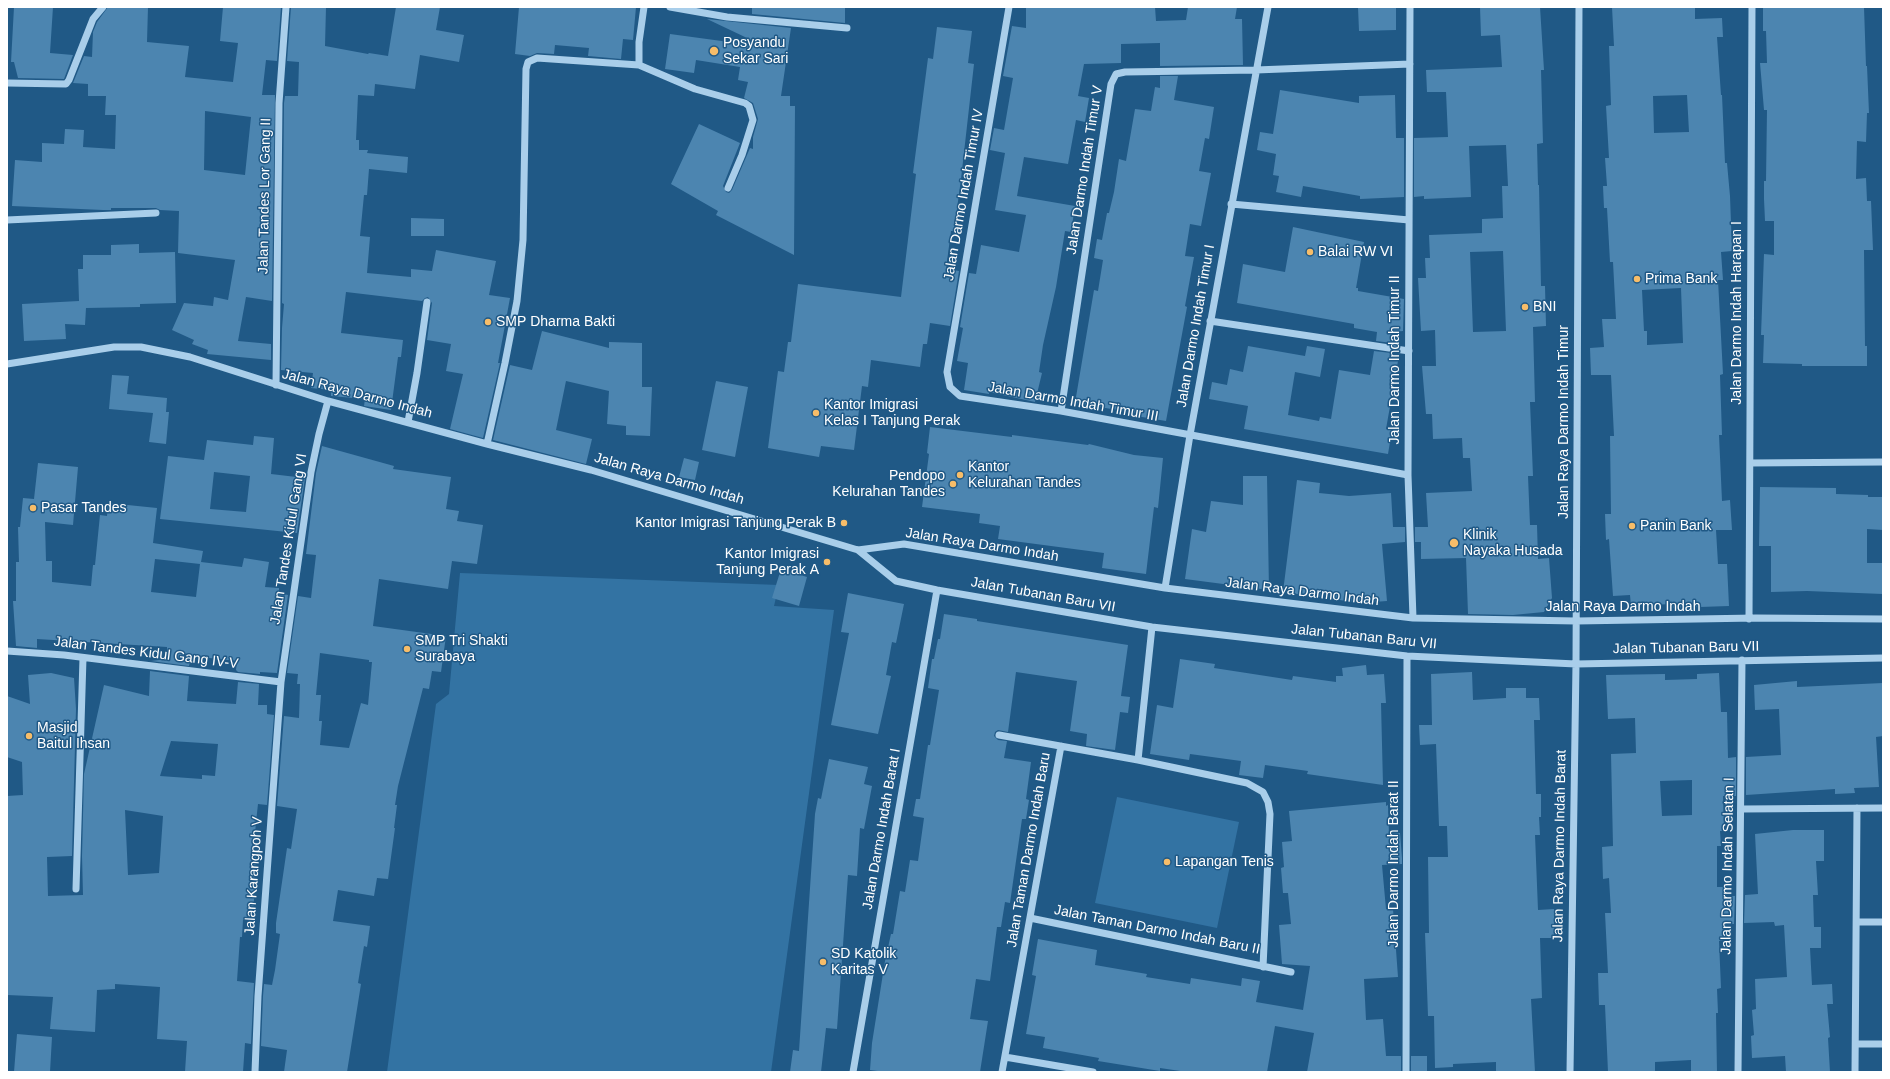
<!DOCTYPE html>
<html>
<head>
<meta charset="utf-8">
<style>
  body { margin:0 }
  #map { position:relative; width:1890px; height:1079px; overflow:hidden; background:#205986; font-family:Helvetica,sans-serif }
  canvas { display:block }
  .frame { position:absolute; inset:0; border:8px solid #fff; pointer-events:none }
</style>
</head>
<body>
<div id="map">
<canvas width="1890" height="1079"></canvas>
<div class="frame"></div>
</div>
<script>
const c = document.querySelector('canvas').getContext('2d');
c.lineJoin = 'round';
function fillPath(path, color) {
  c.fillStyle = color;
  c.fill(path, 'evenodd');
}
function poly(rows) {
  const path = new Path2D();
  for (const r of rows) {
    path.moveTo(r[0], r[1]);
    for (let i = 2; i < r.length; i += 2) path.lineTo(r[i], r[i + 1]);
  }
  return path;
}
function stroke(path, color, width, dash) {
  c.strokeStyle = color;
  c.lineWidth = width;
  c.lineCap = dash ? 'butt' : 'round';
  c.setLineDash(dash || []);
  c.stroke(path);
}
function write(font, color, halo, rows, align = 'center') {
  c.font = font + ' Helvetica,sans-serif';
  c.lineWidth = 3;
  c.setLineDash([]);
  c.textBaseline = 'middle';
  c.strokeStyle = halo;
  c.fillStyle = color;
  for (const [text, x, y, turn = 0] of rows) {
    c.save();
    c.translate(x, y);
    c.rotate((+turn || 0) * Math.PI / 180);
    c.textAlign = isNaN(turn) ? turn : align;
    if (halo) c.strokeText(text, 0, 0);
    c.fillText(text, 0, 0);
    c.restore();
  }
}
fillPath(poly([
  [460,573,779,585,774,606,834,610,771,1072,387,1072,436,704,449,694],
  [1117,797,1239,822,1217,928,1095,903]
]), '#3373a3');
fillPath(poly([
  [14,7,53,7,50,53,73,55,64,79,18,78,14,62,11,62],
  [108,7,148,7,147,42,189,46,185,77,233,82,238,43,220,41,223,7,281,7,277,61,266,60,262,95,275,95,272,301,246,297,238,341,271,344,271,360,207,354,208,350,192,344,194,340,172,330,184,303,213,306,214,297,228,300,235,260,178,253,179,211,160,210,156,208,111,208,111,210,103,210,12,206,15,160,42,162,42,143,64,144,65,129,84,130,83,147,115,149,116,115,105,115,106,96,88,96,88,84,73,83,84,56,92,57,93,32,97,22],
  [205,111,251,117,245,175,204,170],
  [291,7,326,7,325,46,368,54,369,53,388,56,396,7,440,7,436,30,464,35,459,62,420,55,415,89,375,84,374,96,358,95,356,140,359,140,359,150,368,150,367,153,408,157,407,173,369,169,367,195,364,195,360,236,370,237,367,273,411,277,411,269,432,271,436,250,496,261,489,295,510,298,498,363,500,363,483,438,450,429,463,374,446,371,451,344,427,340,432,303,428,297,425,298,422,301,346,292,341,333,403,340,401,357,398,357,391,410,364,406,365,399,331,396,331,390,311,388,313,373,281,370,282,328,284,304,282,303,284,103,285,96,298,96,299,62,287,61],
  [519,7,636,7,633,40,623,39,621,59,588,56,589,48,555,45,554,54,537,53,530,56,515,54],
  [752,7,845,7,845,23,752,14],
  [1026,7,1155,7,1156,21,1186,20,1188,7,1237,7,1235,19,1242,19,1243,65,1160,66,1160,43,1121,44,1121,63,1084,64,1078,96,1089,98,1085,122,1076,120,1068,164,1024,157,1017,196,1075,206,1071,232,1065,231,1056,287,1043,345,1039,372,1042,373,1035,402,989,392,989,394,964,390,968,363,957,361,963,328,960,327,969,273,976,274,981,245,1019,252,1026,215,995,210,1005,153,990,150,994,128,1004,130,1013,78,1003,76,1012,26,1026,28],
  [1358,7,1396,7,1396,30,1359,31],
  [1480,7,1540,7,1544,70,1541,70,1543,143,1537,144,1538,185,1539,185,1541,286,1545,286,1546,326,1533,327,1535,402,1530,402,1533,476,1528,476,1530,525,1537,525,1538,559,1549,558,1552,598,1544,612,1513,615,1468,614,1466,558,1421,559,1421,542,1415,542,1415,527,1428,527,1426,493,1472,491,1470,458,1463,458,1462,438,1433,439,1432,414,1426,414,1422,366,1436,366,1435,330,1421,331,1418,278,1426,278,1425,258,1430,258,1429,235,1482,233,1482,219,1503,218,1502,186,1508,186,1506,145,1469,146,1471,197,1424,199,1424,196,1414,197,1414,138,1448,137,1446,92,1427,92,1426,70,1502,67,1500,35,1481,36],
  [1503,251,1506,331,1473,332,1470,252],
  [1612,7,1695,7,1695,19,1722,18,1723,37,1717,37,1721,95,1722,95,1725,163,1727,163,1730,196,1732,251,1721,252,1723,280,1718,280,1723,374,1720,375,1722,435,1719,435,1722,501,1730,500,1732,530,1716,530,1718,564,1727,564,1729,606,1671,608,1671,604,1631,606,1630,595,1613,596,1609,539,1606,540,1605,514,1611,514,1610,436,1614,436,1611,375,1591,375,1590,348,1604,347,1602,319,1616,319,1613,262,1610,262,1607,208,1604,208,1603,186,1607,186,1605,158,1609,158,1606,106,1611,105,1609,46,1614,46],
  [1687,95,1689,132,1654,133,1653,96],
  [1681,288,1683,343,1647,345,1647,331,1644,331,1642,290],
  [1763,7,1864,7,1866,66,1867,66,1869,113,1867,113,1866,142,1857,141,1856,179,1866,178,1867,201,1871,201,1873,250,1864,250,1865,346,1867,346,1867,366,1802,366,1802,364,1763,363,1764,335,1761,335,1764,254,1774,255,1774,221,1765,221,1764,199,1764,181,1766,181,1767,110,1764,110,1760,63,1767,63,1766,31,1763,31],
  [707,19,791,28,781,96,790,96,790,106,795,106,794,255,716,215,718,211,671,184,699,124,740,143,723,186,726,192,729,193,732,190,750,148,753,149,753,137,758,119,753,103,744,98,748,82,738,80,740,67,696,60,694,73,665,69,670,34,766,47],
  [937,27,972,31,968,63,974,64,961,179,954,231,951,231,946,269,959,271,950,326,930,323,927,344,923,344,920,367,871,360,868,387,862,386,854,450,821,446,819,457,768,448,778,371,784,372,788,342,791,342,798,284,901,297,916,174,913,173,928,58,933,59],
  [1160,76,1178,76,1174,100,1214,107,1209,139,1205,138,1199,171,1211,173,1201,226,1190,224,1185,256,1194,257,1185,306,1187,307,1166,421,1136,416,1136,413,1075,403,1094,290,1098,291,1103,260,1094,258,1097,239,1102,240,1107,213,1109,213,1114,192,1119,159,1126,161,1135,109,1151,111,1155,87,1160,88],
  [1280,90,1359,103,1359,96,1395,95,1396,138,1404,138,1404,197,1360,199,1360,196,1303,186,1301,197,1276,192,1279,176,1273,175,1276,154,1257,150,1260,132,1273,134],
  [411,218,444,219,444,236,411,236],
  [1293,227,1364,242,1356,288,1358,288,1358,291,1404,299,1403,331,1394,332,1392,343,1376,341,1377,332,1354,328,1354,324,1237,303,1243,264,1285,272],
  [139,244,139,253,175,252,176,303,140,304,140,307,86,308,85,325,65,324,66,339,24,341,22,304,79,301,78,269,83,269,83,255,111,255,111,245],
  [542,331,609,348,609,342,642,343,642,387,652,387,650,436,626,435,626,426,607,424,609,391,566,381,556,430,592,439,586,464,493,440,510,365,532,370],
  [1248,346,1305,356,1307,346,1325,349,1320,377,1295,372,1288,415,1319,421,1320,417,1331,419,1339,370,1370,375,1374,351,1391,353,1389,360,1398,361,1386,429,1392,430,1388,454,1244,429,1248,406,1209,399,1212,382,1227,385,1230,369,1243,372],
  [112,375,129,376,127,394,167,398,166,412,169,412,166,444,149,442,153,413,109,409],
  [716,381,748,387,735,457,702,450],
  [930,427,1012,437,1012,435,1088,445,1089,444,1134,455,1163,458,1158,508,1154,507,1146,574,1102,568,1104,553,998,539,1000,526,979,523,980,514,922,507,929,454,927,453],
  [254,436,274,438,271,474,305,478,297,533,160,519,168,456,204,460,207,440,253,445],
  [214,472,250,476,246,512,210,509],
  [322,446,394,466,393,469,451,477,446,509,459,511,457,521,483,525,477,564,452,561,448,589,379,579,373,626,446,636,441,672,432,671,429,689,423,688,398,786,395,805,397,805,394,828,395,828,388,879,377,878,374,896,338,890,333,921,370,926,367,947,364,946,358,983,361,984,347,1072,284,1072,287,1050,261,1046,263,996,264,984,272,985,275,970,280,934,276,933,276,923,287,848,291,849,297,809,277,806,284,716,299,718,300,684,297,684,298,674,287,673,298,596,311,598,316,555,306,554,316,473],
  [320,653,369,660,369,662,372,662,368,705,361,703,349,748,320,745,322,721,319,721,321,695,316,695],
  [684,458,699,462,695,480,679,477],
  [38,463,78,467,73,525,45,522,46,561,52,561,52,582,91,586,93,565,95,565,100,515,107,516,108,503,157,508,153,543,203,551,201,562,242,567,244,558,269,562,265,587,279,588,279,593,288,595,277,673,260,672,260,674,238,672,236,670,237,661,191,656,189,666,151,661,167,659,167,647,37,639,37,648,16,646,13,601,16,601,16,562,19,562,18,527,20,527,23,498,34,499],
  [155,559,200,564,196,597,151,592],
  [1243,476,1267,476,1269,590,1185,579,1192,529,1206,532,1211,501,1243,505],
  [1297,480,1320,483,1319,493,1349,496,1391,493,1393,527,1405,527,1405,542,1382,544,1387,601,1361,603,1283,592],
  [1760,487,1836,488,1836,494,1868,495,1868,497,1883,497,1883,530,1867,529,1867,563,1883,563,1883,594,1807,591,1771,592,1771,546,1759,546],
  [781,569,807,577,799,606,772,598],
  [848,593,904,604,896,643,892,642,886,675,891,676,878,734,831,725,849,633,841,632],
  [944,614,977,619,977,621,1128,645,1121,696,1130,697,1128,713,1120,712,1115,750,1086,746,1087,734,1070,731,1077,681,1016,672,1008,732,998,730,995,732,994,736,998,740,1007,741,1004,758,1031,762,1026,799,1029,800,1026,819,1022,819,1010,903,1005,902,1001,927,997,927,990,981,976,979,970,1019,988,1021,980,1072,885,1072,870,1070,872,1043,885,961,891,934,893,934,900,891,905,892,910,860,918,861,924,818,913,816,916,799,920,799,928,745,930,745,939,690,928,688,932,659,934,659,938,639,940,639],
  [1180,659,1215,664,1214,668,1292,680,1293,676,1336,682,1336,676,1343,676,1342,668,1366,665,1367,675,1384,674,1386,703,1381,703,1383,785,1307,774,1308,771,1265,765,1263,778,1239,775,1241,761,1190,754,1189,760,1150,754,1157,705,1173,708],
  [150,671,189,676,187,701,236,704,238,682,259,684,258,705,267,705,267,714,274,715,267,805,258,804,256,822,253,857,256,857,253,921,243,920,242,937,240,937,237,981,254,983,251,1044,245,1043,243,1072,185,1072,187,1041,157,1039,160,987,115,984,115,989,97,990,95,1032,50,1029,53,997,7,995,7,796,23,795,22,762,7,757,7,696,30,704,28,675,51,673,74,678,76,709,72,856,47,857,48,896,83,895,82,856,84,774,104,685,149,696],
  [171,741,218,744,215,776,202,775,202,779,160,776],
  [125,810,163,816,159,873,128,875],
  [1472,672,1473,700,1506,698,1506,688,1526,688,1526,698,1539,698,1540,720,1534,720,1536,794,1541,794,1541,817,1539,817,1540,835,1535,835,1538,910,1554,909,1554,938,1540,938,1542,998,1531,999,1535,1072,1496,1072,1496,1062,1453,1064,1453,1067,1435,1068,1434,1016,1428,1016,1425,933,1429,933,1428,857,1448,857,1447,826,1439,826,1436,744,1420,745,1419,725,1432,725,1431,674],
  [1719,673,1721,712,1727,712,1728,758,1736,757,1736,796,1723,796,1724,831,1720,831,1721,846,1717,846,1717,887,1724,887,1725,896,1735,896,1734,924,1726,924,1727,940,1719,941,1721,988,1717,989,1718,1013,1716,1013,1717,1072,1691,1072,1691,1060,1655,1062,1655,1072,1608,1072,1605,1005,1599,1005,1598,973,1608,973,1605,913,1611,913,1609,878,1603,879,1602,847,1613,846,1611,754,1636,753,1635,718,1608,719,1606,675,1665,674,1665,680,1697,679,1697,674],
  [1692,780,1692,815,1662,816,1660,781],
  [1797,681,1797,687,1883,683,1883,736,1876,737,1879,787,1854,788,1855,793,1835,794,1835,789,1746,795,1746,757,1781,755,1779,709,1755,710,1754,685],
  [829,759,868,767,864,784,872,786,864,829,860,828,857,876,848,875,837,1029,826,1028,821,1072,790,1072,793,1050,799,1051,815,814,818,798,821,799],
  [1386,802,1386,806,1388,805,1389,834,1400,833,1402,858,1402,864,1382,865,1386,909,1393,909,1398,977,1364,979,1366,1020,1383,1019,1386,1056,1401,1056,1401,1072,1307,1072,1314,1033,1275,1026,1267,1072,1187,1072,1160,1068,1160,1071,1098,1061,1099,1058,1043,1048,1045,1037,1026,1034,1036,976,1032,975,1038,939,1097,950,1095,965,1147,974,1146,977,1190,984,1191,978,1241,986,1242,978,1260,981,1256,1002,1303,1010,1310,966,1282,964,1279,925,1291,924,1288,893,1283,893,1281,868,1284,867,1282,842,1292,841,1289,811],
  [1793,830,1824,830,1824,861,1816,861,1818,895,1813,895,1814,927,1821,927,1821,948,1810,948,1812,985,1832,984,1833,1004,1827,1004,1830,1037,1828,1038,1830,1072,1786,1072,1785,1056,1752,1058,1751,1036,1754,1035,1752,1010,1756,1009,1755,979,1787,977,1784,925,1775,926,1774,922,1744,923,1745,895,1758,894,1755,834],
  [17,1034,52,1037,50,1072,14,1072],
  [1411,1056,1427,1056,1427,1072,1411,1072]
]), '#4c85b0');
stroke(poly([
  [670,7,727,17,847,28],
  [1009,7,947,372,950,387,960,396,1061,411,1408,475],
  [1410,7,1408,475,1413,618],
  [639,65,639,42,644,7],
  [7,83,66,84,69,80,93,19,103,7],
  [1231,204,1409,220],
  [7,220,156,213],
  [1210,321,1409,351],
  [7,364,114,347,141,347,190,357,328,401,487,444,591,470,858,550,904,544,1165,588,1413,618,1576,621,1756,618,1883,619],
  [276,385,279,103,286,7],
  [1061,411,1111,84,1116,74,1125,72,1256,70,1410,64],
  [408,422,417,373,427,302],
  [487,444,505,363,517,301,523,240,526,69,528,62,537,58,639,65,695,89,745,103,749,106,753,120,742,155,728,188],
  [1750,463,1883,462],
  [858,550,896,581,937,590,1152,627,1407,656,1576,664,1883,658],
  [1165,588,1190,435,1268,7],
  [1749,619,1752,7],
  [7,651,64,655,281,682],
  [999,735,1138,760,1247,783,1263,792,1268,802,1270,814,1263,967],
  [1138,760,1152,627],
  [1742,809,1883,808],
  [76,889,83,658],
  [1030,918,1291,972],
  [1857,922,1883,922],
  [1856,1044,1883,1044],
  [1005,1057,1093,1072],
  [255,1072,258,996,281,682,311,472,319,434,328,401],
  [853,1072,937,590],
  [1002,1072,1061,746],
  [1406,1072,1407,656],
  [1570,1072,1576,664,1579,7],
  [1738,1072,1742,660],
  [1855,1072,1857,808]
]), '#a9ceea', 7);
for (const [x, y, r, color] of [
  [714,51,5,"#f7bd69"],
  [1310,252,4,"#f7bd69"],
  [1637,279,4,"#f7bd69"],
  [1525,307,4,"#f7bd69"],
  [488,322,4,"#f7bd69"],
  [816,413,4,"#f7bd69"],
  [960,475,4,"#f7bd69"],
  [953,484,4,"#f7bd69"],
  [33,508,4,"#f7bd69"],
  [844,523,4,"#f7bd69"],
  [1632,526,4,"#f7bd69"],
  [1454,543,5,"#f7bd69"],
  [827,562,4,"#f7bd69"],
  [407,649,4,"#f7bd69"],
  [29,736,4,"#f7bd69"],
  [1167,862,4,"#f7bd69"],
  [823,962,4,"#f7bd69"]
]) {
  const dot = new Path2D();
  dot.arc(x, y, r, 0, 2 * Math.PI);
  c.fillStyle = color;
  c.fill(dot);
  stroke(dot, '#205986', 1.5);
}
write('14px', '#fff', '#205986', [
  ["Posyandu",723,43],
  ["Sekar Sari",723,59],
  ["Balai RW VI",1318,252],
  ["Prima Bank",1645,279],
  ["BNI",1533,307],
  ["SMP Dharma Bakti",496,322],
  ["Kantor Imigrasi",824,405],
  ["Kelas I Tanjung Perak",824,421],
  ["Kantor",968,467],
  ["Kelurahan Tandes",968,483],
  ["Pendopo",945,476,"right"],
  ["Kelurahan Tandes",945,492,"right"],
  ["Pasar Tandes",41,508],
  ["Kantor Imigrasi Tanjung Perak B",836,523,"right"],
  ["Panin Bank",1640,526],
  ["Klinik",1463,535],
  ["Nayaka Husada",1463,551],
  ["Kantor Imigrasi",819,554,"right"],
  ["Tanjung Perak A",819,570,"right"],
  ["SMP Tri Shakti",415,641],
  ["Surabaya",415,657],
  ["Masjid",37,728],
  ["Baitul Ihsan",37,744],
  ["Lapangan Tenis",1175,862],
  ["SD Katolik",831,954],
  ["Karitas V",831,970]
], 'left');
write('14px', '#fff', '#205986', [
  ["Jalan Darmo Indah Timur V",1085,170,-81],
  ["Jalan Darmo Indah Timur IV",964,195,-80],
  ["Jalan Tandes Lor Gang II",265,196,-89],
  ["Jalan Darmo Indah Harapan I",1737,313,-90],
  ["Jalan Darmo Indah Timur I",1196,326,-80],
  ["Jalan Darmo Indah Timur II",1395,360,-90],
  ["Jalan Raya Darmo Indah",357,394,15],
  ["Jalan Darmo Indah Timur III",1073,402,10],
  ["Jalan Raya Darmo Indah Timur",1564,422,-90],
  ["Jalan Raya Darmo Indah",669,479,16],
  ["Jalan Tandes Kidul Gang VI",289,539,-81],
  ["Jalan Raya Darmo Indah",982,545,9],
  ["Jalan Raya Darmo Indah",1302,592,7],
  ["Jalan Tubanan Baru VII",1043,595,10],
  ["Jalan Raya Darmo Indah",1623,607],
  ["Jalan Tubanan Baru VII",1364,637,6],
  ["Jalan Tubanan Baru VII",1686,648,-1],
  ["Jalan Tandes Kidul Gang IV-V",146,653,7],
  ["Jalan Darmo Indah Barat I",882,829,-80],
  ["Jalan Raya Darmo Indah Barat",1560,846,-89],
  ["Jalan Taman Darmo Indah Baru",1029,850,-80],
  ["Jalan Darmo Indah Barat II",1394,864,-90],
  ["Jalan Darmo Indah Selatan I",1728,866,-89],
  ["Jalan Karangpoh V",254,876,-86],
  ["Jalan Taman Darmo Indah Baru II",1157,930,11]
]);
</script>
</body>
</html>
